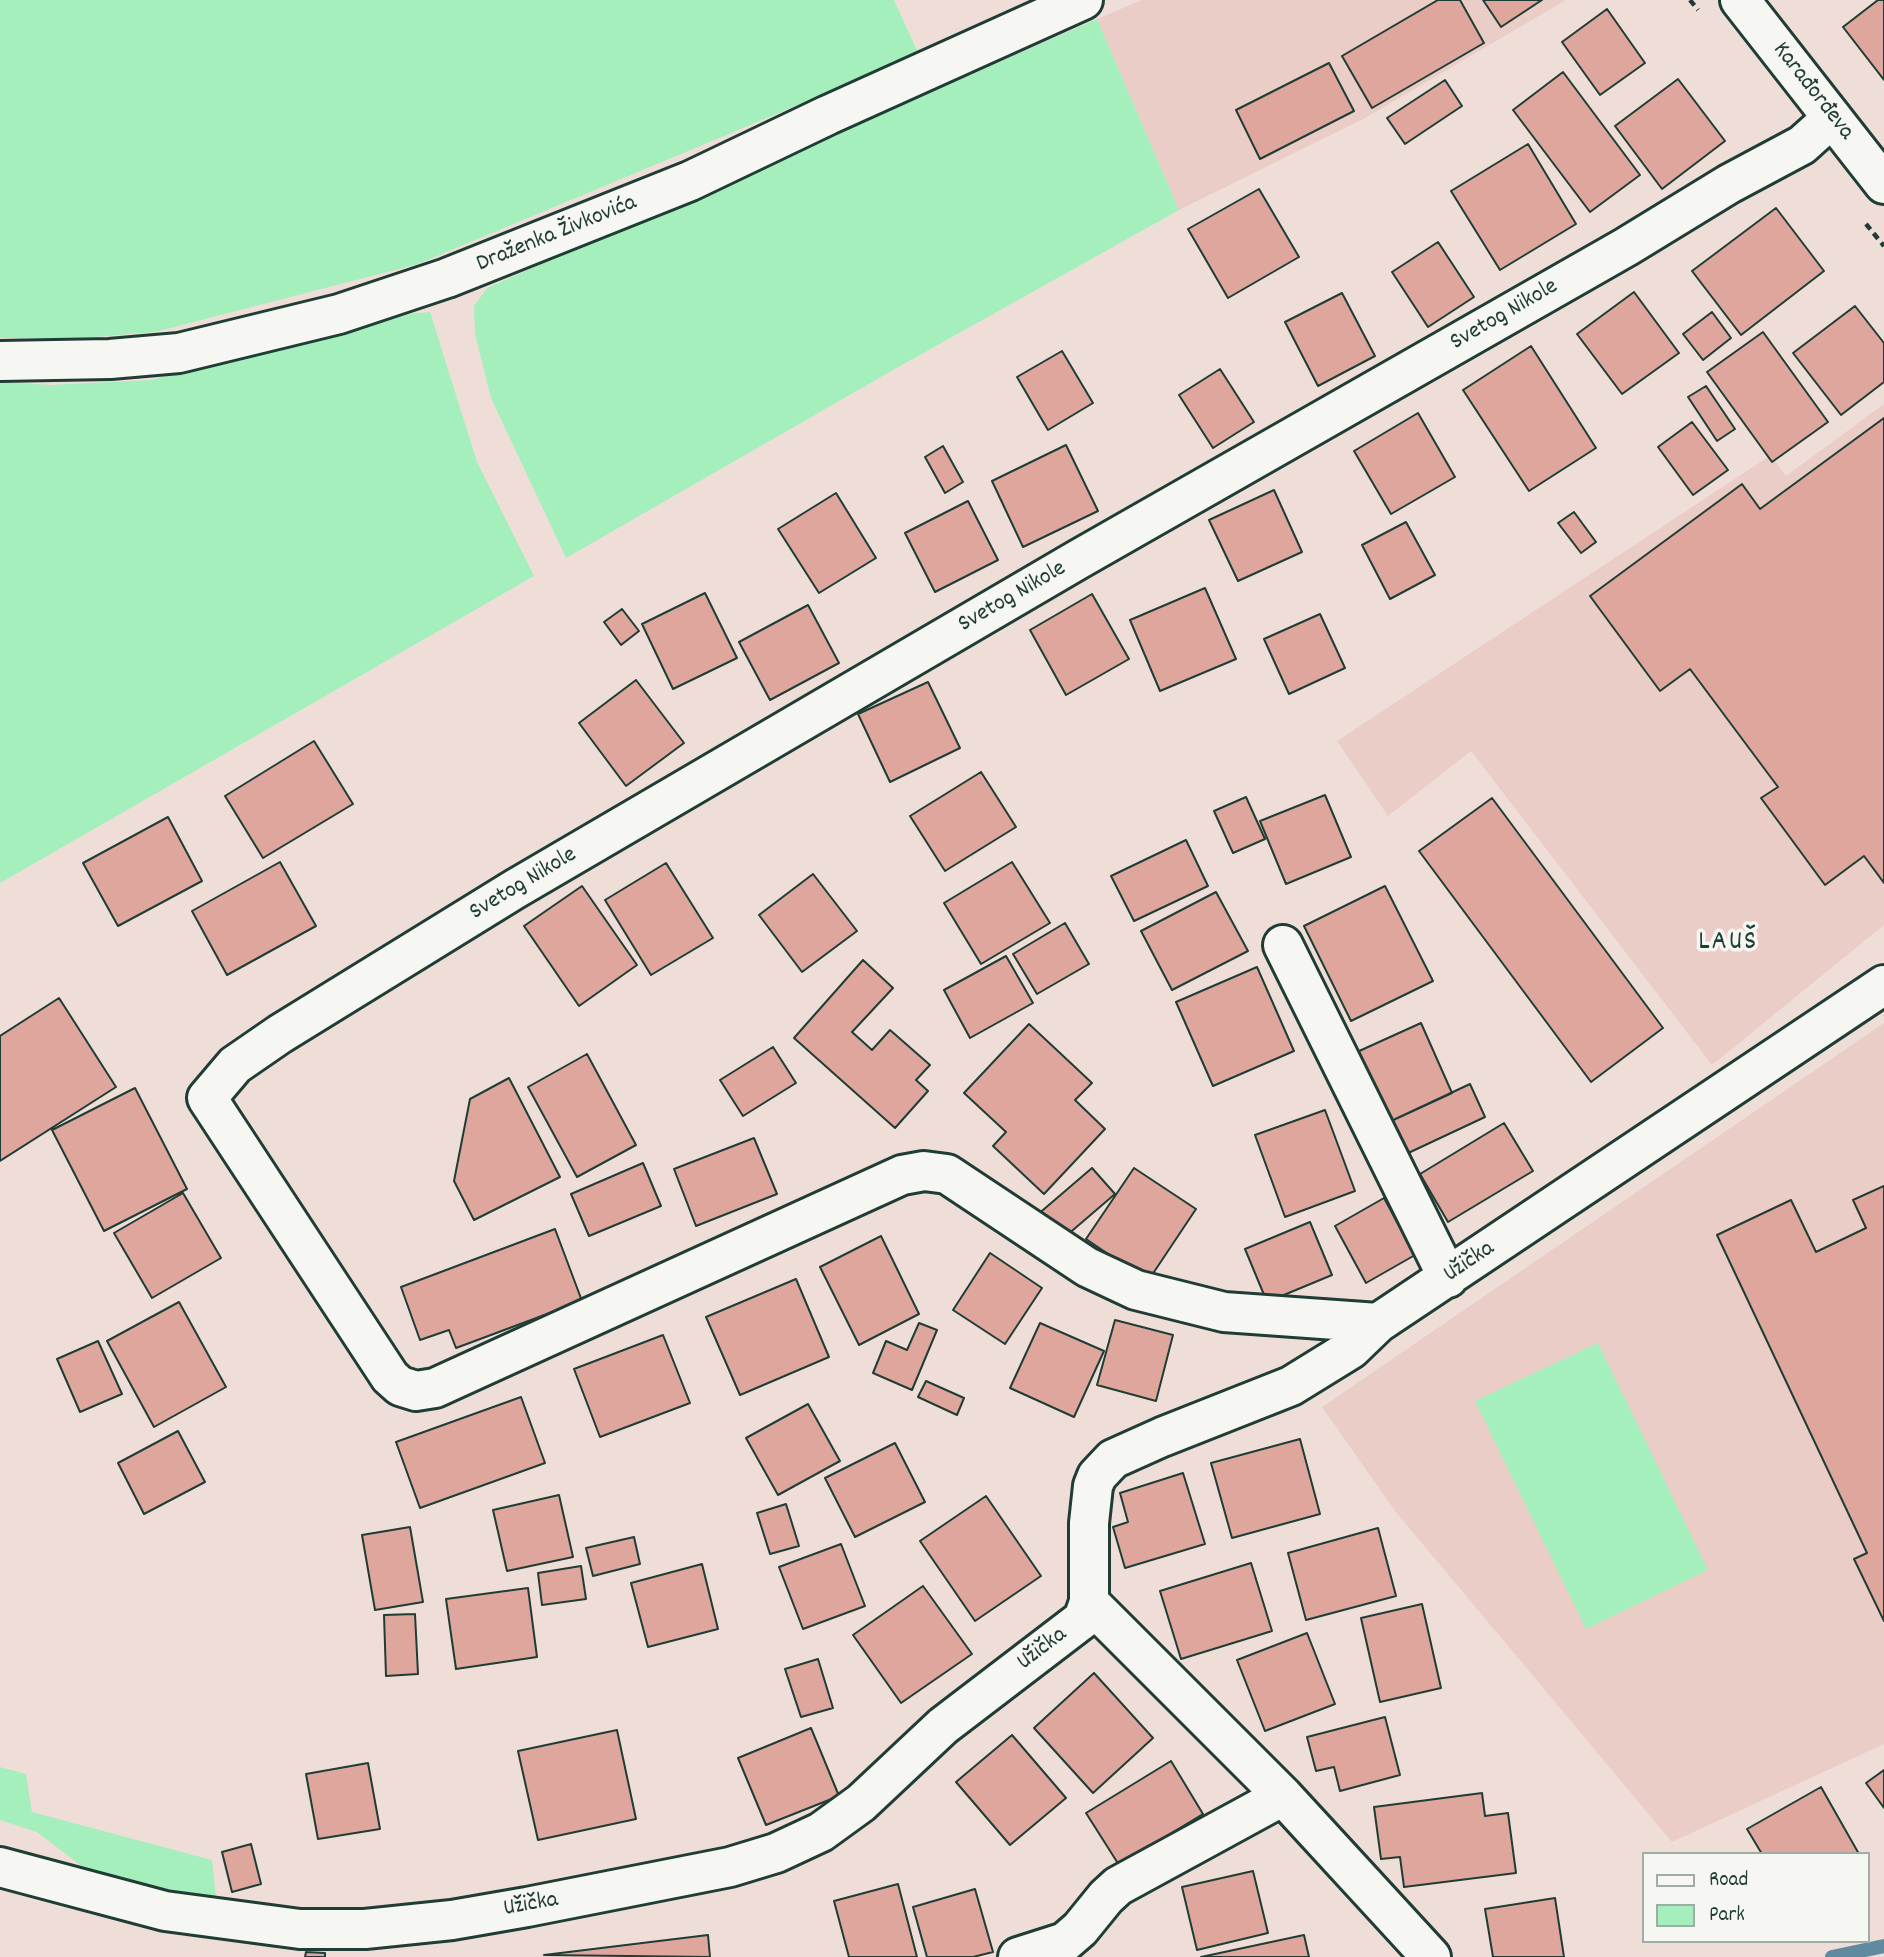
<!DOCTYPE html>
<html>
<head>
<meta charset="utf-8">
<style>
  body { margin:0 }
  #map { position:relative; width:1884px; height:1957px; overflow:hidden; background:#efded8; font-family:Dekko,sans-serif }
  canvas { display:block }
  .legend { position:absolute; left:1642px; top:1852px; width:228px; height:91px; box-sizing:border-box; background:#f6f6f2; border:2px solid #a0aca6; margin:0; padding:9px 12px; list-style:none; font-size:21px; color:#1f3d34 }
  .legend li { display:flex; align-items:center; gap:14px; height:35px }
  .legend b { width:35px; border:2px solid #a0aca6 }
</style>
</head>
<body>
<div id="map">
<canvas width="1884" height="1957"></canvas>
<ul class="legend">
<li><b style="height:9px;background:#f6f6f2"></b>Road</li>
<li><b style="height:19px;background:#a5efbd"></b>Park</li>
</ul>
</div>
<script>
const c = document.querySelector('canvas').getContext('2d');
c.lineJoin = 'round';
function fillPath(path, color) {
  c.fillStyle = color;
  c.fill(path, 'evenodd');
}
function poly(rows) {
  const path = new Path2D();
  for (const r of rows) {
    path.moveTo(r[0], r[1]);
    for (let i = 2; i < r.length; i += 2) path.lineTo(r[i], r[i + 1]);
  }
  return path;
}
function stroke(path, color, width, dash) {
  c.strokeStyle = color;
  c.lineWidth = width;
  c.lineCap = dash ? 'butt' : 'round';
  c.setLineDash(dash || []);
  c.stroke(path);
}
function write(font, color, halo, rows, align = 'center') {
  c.font = font + ' Dekko,sans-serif';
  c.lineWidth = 7;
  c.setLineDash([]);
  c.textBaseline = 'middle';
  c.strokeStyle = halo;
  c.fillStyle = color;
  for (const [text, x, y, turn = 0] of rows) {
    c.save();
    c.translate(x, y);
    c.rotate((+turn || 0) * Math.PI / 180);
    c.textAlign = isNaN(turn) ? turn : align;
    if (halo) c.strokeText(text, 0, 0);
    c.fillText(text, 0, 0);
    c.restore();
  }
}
fillPath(poly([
  [1142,0,1566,0,1365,118,1179,210,1097,19],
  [1884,404,1884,925,1712,1065,1471,751,1388,816,1337,741,1771,455,1786,476],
  [1884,1023,1884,1744,1672,1842,1395,1511,1322,1407]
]), '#eacdc6');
fillPath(poly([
  [0,0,894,0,918,53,829,92,418,264,155,332,71,339,0,338],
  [1097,19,1179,210,893,370,566,558,491,398,475,334,474,306,487,288],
  [430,312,477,462,534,576,0,883,0,382,51,385,151,380,410,314],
  [1598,1343,1708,1570,1586,1629,1475,1401],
  [0,1767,26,1774,32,1812,212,1860,217,1906,105,1876,80,1865,37,1832,0,1820]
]), '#a5efbd');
stroke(poly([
  [1832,1957,1884,1946]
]), '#5f8a9f', 14);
const building = poly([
  [1438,0,1460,0,1484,43,1372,108,1342,56,1438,0],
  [1483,0,1542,0,1501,27,1483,0],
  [1878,0,1884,0,1884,80,1843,27,1878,0],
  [1607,9,1645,63,1600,95,1562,42,1607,9],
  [1329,63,1354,111,1260,159,1236,110,1329,63],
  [1563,72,1640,175,1590,212,1513,110,1563,72],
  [1678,79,1725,141,1662,189,1615,126,1678,79],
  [1445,80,1462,106,1405,144,1387,118,1445,80],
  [1528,144,1576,224,1500,270,1451,191,1528,144],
  [1259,189,1299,257,1228,298,1188,229,1259,189],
  [1776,208,1824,271,1741,335,1692,271,1776,208],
  [1438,242,1474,297,1428,327,1392,272,1438,242],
  [1634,292,1679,353,1622,394,1577,334,1634,292],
  [1342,293,1375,356,1318,386,1285,322,1342,293],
  [1855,306,1884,343,1884,382,1841,415,1793,353,1855,306],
  [1712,312,1731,338,1703,360,1683,334,1712,312],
  [1763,332,1828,422,1772,462,1707,372,1763,332],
  [1531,346,1596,448,1529,491,1463,390,1531,346],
  [1062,351,1093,403,1048,430,1017,377,1062,351],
  [1220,369,1254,422,1213,448,1179,395,1220,369],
  [1706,386,1735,429,1717,441,1688,397,1706,386],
  [1418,413,1455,477,1391,514,1354,451,1418,413],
  [1884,418,1884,883,1864,856,1825,885,1761,798,1778,787,1690,669,1660,691,1590,596,1742,484,1760,509,1884,418],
  [1692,422,1728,470,1693,495,1658,447,1692,422],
  [1066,445,1098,511,1023,547,992,481,1066,445],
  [943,446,963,482,945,493,925,457,943,446],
  [1274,490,1302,552,1238,581,1209,520,1274,490],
  [836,493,876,558,819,593,778,529,836,493],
  [968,501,998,560,935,592,905,533,968,501],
  [1574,512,1596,542,1581,553,1558,523,1574,512],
  [1406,522,1435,575,1390,599,1362,545,1406,522],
  [1205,588,1236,659,1160,691,1130,620,1205,588],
  [705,593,737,658,673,689,642,624,705,593],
  [1092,594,1129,659,1066,695,1030,630,1092,594],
  [808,605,839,663,770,700,739,642,808,605],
  [622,609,639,631,621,645,604,622,622,609],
  [1320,614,1345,668,1289,694,1264,639,1320,614],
  [636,680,684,743,626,786,579,723,636,680],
  [928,682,960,748,890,782,858,714,928,682],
  [314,741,353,804,263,858,225,796,314,741],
  [981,772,1016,827,945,871,910,816,981,772],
  [1325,795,1351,857,1286,884,1260,821,1325,795],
  [1246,797,1265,839,1233,853,1214,811,1246,797],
  [1492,798,1663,1028,1591,1082,1419,851,1492,798],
  [168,817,202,881,118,926,83,863,168,817],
  [1186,840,1208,886,1134,921,1111,876,1186,840],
  [280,862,316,926,227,975,192,911,280,862],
  [1012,862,1050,923,981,964,944,903,1012,862],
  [666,863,713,938,651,975,605,900,666,863],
  [813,874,857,931,802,972,759,915,813,874],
  [582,886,637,965,579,1006,524,926,582,886],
  [1385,886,1433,981,1351,1021,1304,926,1385,886],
  [1216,892,1248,951,1172,990,1141,931,1216,892],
  [1065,923,1089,964,1037,994,1013,954,1065,923],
  [1006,956,1033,1003,970,1038,944,990,1006,956],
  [863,960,893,988,852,1032,872,1050,890,1030,930,1065,916,1080,928,1091,895,1128,794,1038,863,960],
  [1257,967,1294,1051,1213,1086,1176,1002,1257,967],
  [59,998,116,1087,0,1161,0,1036,59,998],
  [1421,1023,1452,1093,1389,1122,1357,1052,1421,1023],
  [1029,1024,1092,1083,1075,1100,1105,1129,1044,1194,993,1146,1006,1132,964,1093,1029,1024],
  [773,1047,796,1083,743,1116,720,1080,773,1047],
  [587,1054,636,1145,577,1177,528,1087,587,1054],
  [509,1078,560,1177,474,1220,454,1181,470,1099,509,1078],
  [1470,1084,1485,1117,1404,1155,1389,1122,1470,1084],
  [135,1088,187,1189,104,1231,52,1130,135,1088],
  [1325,1110,1355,1191,1285,1217,1255,1135,1325,1110],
  [1504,1123,1533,1171,1448,1222,1420,1174,1504,1123],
  [754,1138,777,1194,696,1226,674,1169,754,1138],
  [643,1163,661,1206,589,1236,571,1194,643,1163],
  [1092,1168,1115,1194,1059,1242,1036,1216,1092,1168],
  [1134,1168,1196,1209,1148,1281,1086,1239,1134,1168],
  [1884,1186,1884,1621,1854,1559,1867,1553,1717,1235,1791,1200,1816,1252,1866,1228,1853,1200,1884,1186],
  [183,1193,221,1258,152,1298,114,1233,183,1193],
  [1384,1198,1415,1255,1366,1283,1335,1226,1384,1198],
  [1310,1222,1332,1275,1267,1302,1245,1249,1310,1222],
  [555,1229,582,1301,456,1348,449,1330,420,1340,401,1287,555,1229],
  [881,1236,919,1314,859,1345,820,1267,881,1236],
  [990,1253,1042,1288,1005,1344,953,1310,990,1253],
  [796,1279,829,1357,740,1395,706,1317,796,1279],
  [179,1302,226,1387,154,1427,107,1341,179,1302],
  [1115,1320,1173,1335,1156,1401,1097,1385,1115,1320],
  [919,1323,937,1330,912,1390,873,1373,886,1341,907,1350,919,1323],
  [1040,1323,1104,1351,1074,1417,1010,1388,1040,1323],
  [663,1335,690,1403,600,1437,574,1369,663,1335],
  [98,1341,122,1394,80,1412,57,1359,98,1341],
  [926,1381,964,1398,957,1415,918,1397,926,1381],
  [521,1397,545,1463,420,1508,396,1442,521,1397],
  [808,1404,840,1461,778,1495,746,1438,808,1404],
  [178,1431,205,1482,144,1514,118,1463,178,1431],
  [1300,1439,1320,1514,1232,1538,1211,1463,1300,1439],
  [895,1443,925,1502,855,1537,825,1478,895,1443],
  [1183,1473,1205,1544,1125,1568,1113,1527,1128,1522,1120,1493,1183,1473],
  [559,1495,573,1557,507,1571,493,1510,559,1495],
  [986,1496,1041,1576,975,1621,920,1541,986,1496],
  [786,1504,799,1546,770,1554,757,1513,786,1504],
  [410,1527,423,1602,375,1610,362,1535,410,1527],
  [1378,1528,1396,1596,1306,1620,1288,1553,1378,1528],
  [634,1537,640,1564,593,1576,586,1548,634,1537],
  [841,1544,865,1606,803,1629,779,1567,841,1544],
  [1251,1563,1272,1631,1181,1659,1160,1591,1251,1563],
  [702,1564,718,1629,648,1647,631,1583,702,1564],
  [581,1566,586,1599,542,1605,538,1573,581,1566],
  [923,1586,972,1654,901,1703,853,1635,923,1586],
  [528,1588,537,1657,456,1669,446,1599,528,1588],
  [1422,1604,1441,1688,1380,1702,1361,1618,1422,1604],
  [415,1614,418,1674,386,1676,384,1615,415,1614],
  [1307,1633,1335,1704,1265,1731,1237,1660,1307,1633],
  [818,1659,833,1708,801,1717,785,1669,818,1659],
  [1094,1673,1153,1738,1093,1793,1034,1728,1094,1673],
  [1385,1717,1400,1775,1340,1791,1334,1767,1316,1771,1307,1737,1385,1717],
  [811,1728,839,1796,766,1825,738,1758,811,1728],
  [617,1730,636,1819,538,1840,518,1751,617,1730],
  [1012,1735,1066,1798,1010,1845,956,1782,1012,1735],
  [1171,1761,1203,1814,1119,1865,1086,1813,1171,1761],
  [368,1763,380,1829,318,1839,306,1774,368,1763],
  [1884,1770,1884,1808,1866,1783,1884,1770],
  [1821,1787,1859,1854,1762,1854,1747,1829,1821,1787],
  [1482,1793,1485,1816,1508,1813,1516,1873,1404,1887,1400,1857,1381,1859,1374,1807,1482,1793],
  [251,1844,261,1884,232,1892,222,1852,251,1844],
  [1253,1871,1268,1933,1197,1950,1182,1887,1253,1871],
  [898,1884,917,1957,849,1957,834,1901,898,1884],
  [975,1889,993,1952,973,1957,927,1957,913,1907,975,1889],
  [1555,1898,1564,1957,1493,1957,1485,1909,1555,1898],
  [708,1935,710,1957,544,1955,708,1935],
  [1304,1935,1309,1957,1201,1957,1304,1935],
  [306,1952,325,1953,325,1957,305,1957,306,1952]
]);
fillPath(building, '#dfa69d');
stroke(building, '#1f3d34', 2);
const street = poly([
  [0,361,110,359,179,353,339,314,447,278,690,181,828,115,1083,0],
  [1283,945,1448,1278],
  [1378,1323,1224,1312,1136,1290,1087,1267,947,1174,924,1171,902,1175,435,1388,416,1391,400,1386,390,1377,207,1098,235,1065,280,1034,515,889,1079,559,1626,247,1729,184,1802,145,1832,118],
  [1089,1602,1283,1796,1431,1957],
  [0,1867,165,1911,300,1929,365,1929,452,1920,527,1907,730,1867,776,1853,821,1832,861,1803,943,1726,1083,1619,1089,1602,1089,1523,1093,1486,1097,1476,1113,1459,1162,1437,1291,1386,1351,1349,1378,1323,1884,985],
  [1018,1957,1065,1942,1080,1929,1106,1897,1118,1886,1283,1796]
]);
const primary = poly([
  [1740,0,1884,184]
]);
stroke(street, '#1f3d34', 44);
stroke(primary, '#1f3d34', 44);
stroke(poly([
  [1690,0,1698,10],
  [1866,224,1884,246]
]), '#1f3d34', 4.5, [7, 5]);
stroke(street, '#f6f6f2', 38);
stroke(primary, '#f6f6f2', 38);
write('24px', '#1f3d34', '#f6f6f2', [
  ["Karađorđeva",1812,92,52],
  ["Draženka Živkovića",557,235,-22],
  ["Svetog Nikole",1505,316,-30],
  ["Svetog Nikole",1013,598,-30],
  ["Svetog Nikole",524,885,-31],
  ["Užička",1470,1263,-34],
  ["Užička",1043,1650,-37],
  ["Užička",531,1906,-10]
]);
c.letterSpacing = '2px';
write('28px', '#1f3d34', '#f6f6f2', [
  ["LAUŠ",1728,944]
]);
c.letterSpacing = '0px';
</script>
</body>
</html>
